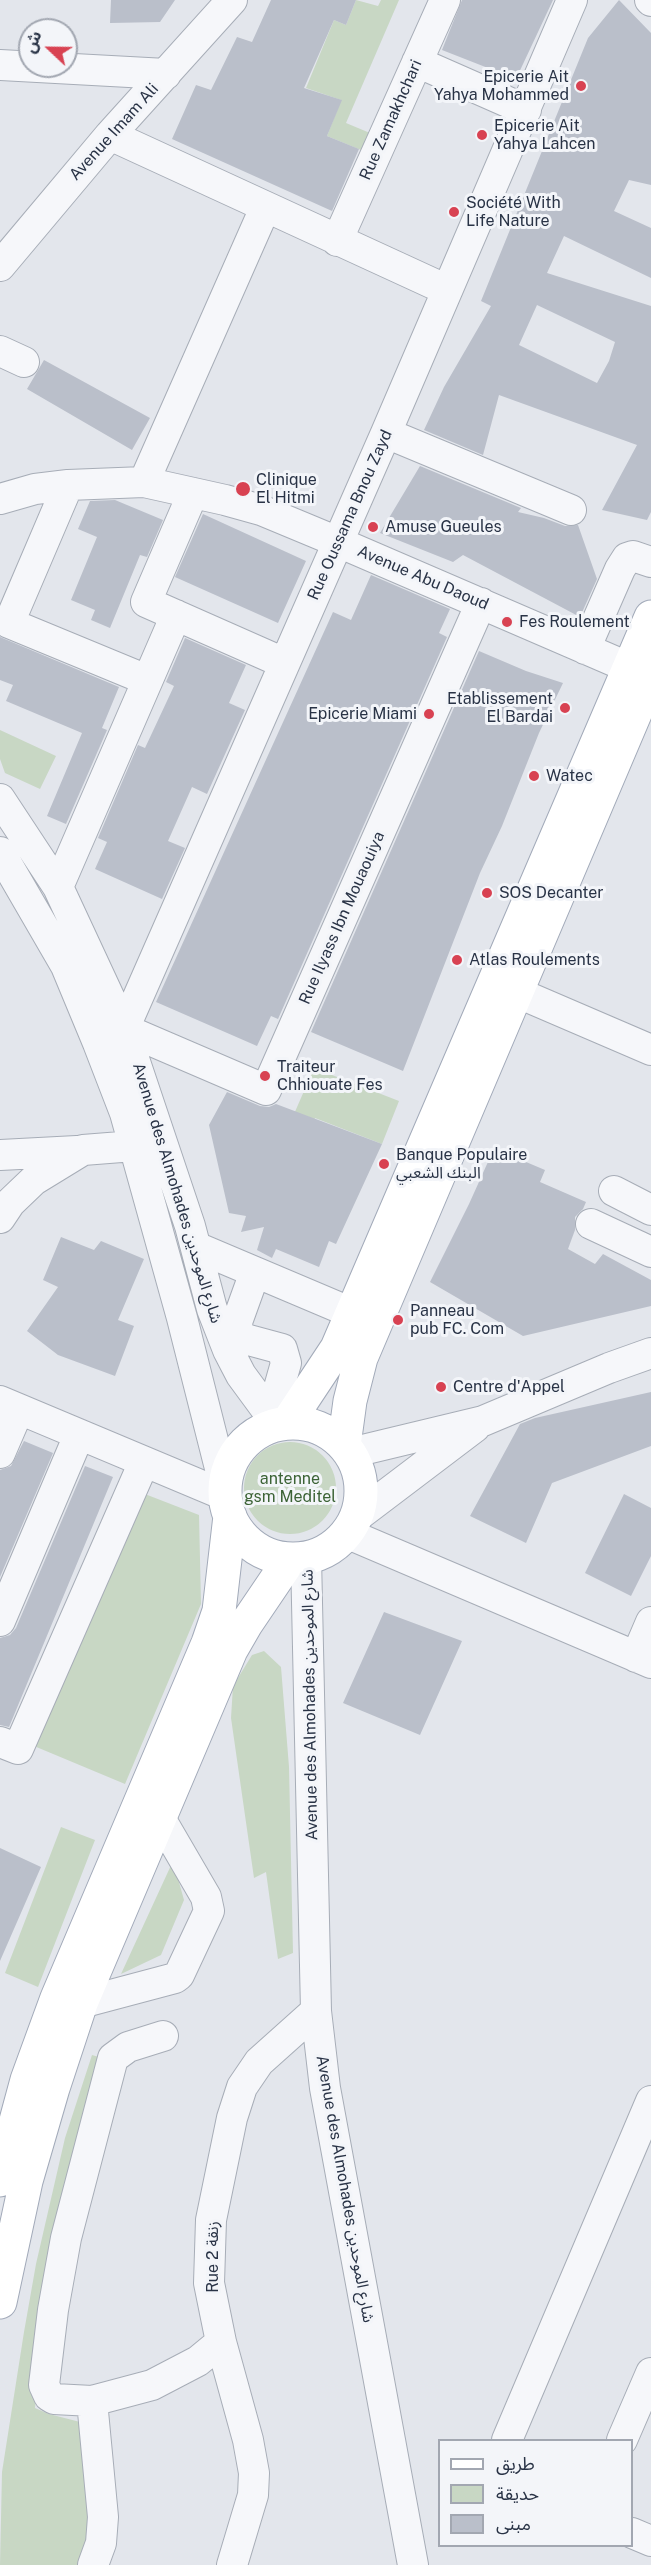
<!DOCTYPE html>
<html>
<head>
<meta charset="utf-8">
<style>
  body { margin:0 }
  #map { position:relative; width:651px; height:2565px; overflow:hidden; background:#e3e6ec; font-family:"Public Sans","Noto Sans Arabic",sans-serif }
  canvas { display:block }
  .legend { position:absolute; left:438px; top:2439px; width:195px; height:108px; box-sizing:border-box; background:#f3f5f9; border:2px solid #a2a7b1; margin:0; padding:8px 10px; list-style:none; font-size:18px; color:#293346 }
  .legend li { display:flex; align-items:center; gap:12px; height:30px }
  .legend b { width:30px; border:2px solid #a2a7b1 }
  .north { position:absolute; left:18px; top:18px; width:60px; height:60px; box-sizing:border-box; background:#f3f5f9; border:2px solid #a2a7b1; border-radius:50%; rotate:292deg; font-size:16px; font-weight:700; line-height:24px; text-align:center; color:#293346 }
  .north::after { content:''; display:block; margin:auto; width:21px; height:27px; background:#d84252; clip-path:polygon(50% 0,100% 100%,50% 72%,0 100%) }
</style>
</head>
<body>
<div id="map">
<canvas width="651" height="2565"></canvas>
<ul class="legend">
<li><b style="height:8px;background:#fff"></b>طريق</li>
<li><b style="height:16px;background:#c8d7c4"></b>حديقة</li>
<li><b style="height:16px;background:#babfca"></b>مبنى</li>
</ul>
<div class="north">ش</div>
</div>
<script>
const c = document.querySelector('canvas').getContext('2d');
c.lineJoin = 'round';
function fillPath(path, color) {
  c.fillStyle = color;
  c.fill(path, 'evenodd');
}
function poly(rows) {
  const path = new Path2D();
  for (const r of rows) {
    if (r.length === 3) {
      path.moveTo(r[0] + r[2], r[1]);
      path.arc(r[0], r[1], r[2], 0, 2 * Math.PI);
      continue;
    }
    path.moveTo(r[0], r[1]);
    for (let i = 2; i < r.length; i += 2) path.lineTo(r[i], r[i + 1]);
  }
  return path;
}
function stroke(path, color, width, dash) {
  c.strokeStyle = color;
  c.lineWidth = width;
  c.lineCap = dash ? 'butt' : 'round';
  c.setLineDash(dash || []);
  c.stroke(path);
}
function write(font, color, halo, rows, align = 'center') {
  c.font = font + ' "Public Sans","Noto Sans Arabic",sans-serif';
  c.lineWidth = 6;
  c.setLineDash([]);
  c.textBaseline = 'middle';
  c.strokeStyle = halo;
  c.fillStyle = color;
  for (const [text, x, y, turn = 0] of rows) {
    c.save();
    c.translate(x, y);
    c.rotate((+turn || 0) * Math.PI / 180);
    c.textAlign = isNaN(turn) ? turn : align;
    if (halo) c.strokeText(text, 0, 0);
    c.fillText(text, 0, 0);
    c.restore();
  }
}
fillPath(poly([
  [356,0,378,6,381,0,399,0,346,123,370,133,361,150,327,136,341,100,306,88,334,20,346,25],
  [0,730,56,756,40,789,5,773,0,759],
  [314,1068,399,1101,382,1144,315,1118,301,1151,281,1144],
  [290,1488,46],
  [132,1489,199,1515,201,1604,125,1784,22,1741],
  [264,1651,281,1667,289,1767,293,1953,278,1959,266,1872,254,1878,231,1718,233,1686,252,1655],
  [61,1827,95,1840,38,1987,5,1973],
  [173,1861,184,1900,161,1955,121,1974],
  [92,2055,102,2058,45,2303,35,2408,49,2414,80,2422,98,2512,81,2565,0,2565,2,2472,24,2332,36,2264,65,2138]
]), '#c8d7c4');
fillPath(poly([
  [111,0,175,0,160,22,110,23],
  [271,0,356,0,346,25,334,20,304,88,342,100,327,136,359,149,332,211,172,139,196,85,211,90,237,37,252,42],
  [462,0,553,0,516,79,442,50],
  [619,0,651,33,651,185,629,180,614,211,651,228,651,278,564,236,547,273,651,306,651,512,647,520,602,510,637,445,499,395,483,455,424,430,444,387,491,306,481,301,588,38],
  [537,305,615,342,609,361,597,383,519,345],
  [44,360,150,418,132,450,27,389],
  [420,466,521,508,518,512,544,518,565,526,578,525,597,579,580,617,463,555,453,562,380,533],
  [115,500,163,520,147,557,140,555,110,628,91,620,95,610,71,600,97,537,78,529,90,501],
  [203,514,306,561,278,623,175,577],
  [371,575,450,609,439,633,447,637,278,1019,271,1016,257,1046,156,1002,333,612,351,620],
  [0,637,119,687,102,728,107,730,66,824,47,816,82,733,6,701,13,685,0,680],
  [185,638,246,665,229,703,245,710,207,794,192,787,168,841,185,848,162,899,95,869,107,842,98,838,138,745,145,748,174,686,166,682],
  [479,651,526,671,563,683,539,733,502,826,480,873,403,1071,311,1032],
  [227,1092,260,1106,269,1107,276,1104,382,1144,336,1244,329,1241,319,1267,276,1249,272,1258,257,1250,264,1227,241,1232,246,1216,229,1213,209,1125],
  [500,1151,545,1170,540,1182,586,1202,583,1209,575,1217,575,1230,568,1249,595,1264,603,1254,651,1280,651,1306,523,1336,430,1282,469,1204,492,1153],
  [61,1237,94,1250,101,1241,144,1259,118,1320,134,1326,115,1376,58,1355,27,1331,58,1287,43,1280],
  [651,1392,651,1446,552,1483,526,1543,470,1516,520,1424,535,1418],
  [24,1441,53,1453,0,1577,0,1470,11,1466],
  [85,1466,113,1477,9,1727,0,1725,0,1638,10,1635,16,1628],
  [624,1494,651,1508,651,1556,631,1596,585,1573],
  [384,1612,462,1641,420,1735,343,1703],
  [0,1848,41,1867,0,1961]
]), '#babfca');
const minor = poly([
  [650,0,651,1],
  [417,62,526,110],
  [0,65,166,74],
  [110,135,447,290],
  [337,241,445,0],
  [0,266,110,135,232,0],
  [0,351,24,362],
  [386,433,571,510],
  [144,482,265,208],
  [68,485,9,623,147,680],
  [193,493,146,602,284,663],
  [0,499,35,489,68,485,144,482,225,500,261,510,338,542,630,668],
  [481,603,266,1090,124,1029,386,433,572,0],
  [585,649,620,569,627,558,633,556,651,562],
  [0,799,58,887,124,1029,190,1226,212,1309,228,1350,241,1375,277,1424],
  [0,852,66,966,98,1043,125,1113,182,1318,224,1484],
  [58,887,176,615],
  [516,992,651,1050],
  [0,1155,77,1151],
  [614,1191,651,1210],
  [0,1218,10,1203,34,1180,83,1150,134,1146],
  [591,1224,651,1252],
  [196,1247,352,1313],
  [255,1272,237,1322,238,1333,245,1339,282,1349,286,1363,271,1416],
  [0,1401,224,1495],
  [0,1453,19,1409],
  [350,1453,483,1421,609,1368,651,1353],
  [355,1518,475,1427],
  [346,1533,651,1663],
  [306,1557,316,2011,325,2088,413,2565],
  [0,1621,79,1435],
  [636,1657,651,1622],
  [0,1742,18,1749,144,1462],
  [81,2003,175,1978,179,1975,209,1911,206,1897,160,1818],
  [92,2401,54,2399,49,2396,44,2385,53,2310,66,2238,113,2058,128,2047,163,2036],
  [507,2440,651,2101],
  [622,2440,651,2373],
  [632,2533,651,2541],
  [93,2565,101,2543,103,2517,92,2401,152,2385,198,2361,221,2342],
  [232,2565,253,2495,254,2473,248,2440,221,2342,209,2283,211,2220,232,2118,242,2087,259,2062,316,2011]
]);
const major = poly([
  [288,1422,337,1348,651,617],
  [293,1491,68],
  [344,1445,350,1401,361,1358,651,676],
  [0,2180,27,2080,57,1998,208,1643,219,1611,230,1516],
  [0,2302,26,2181,53,2088,81,2003,231,1650,246,1624,290,1559]
]);
stroke(minor, '#a7adb7', 32);
stroke(major, '#a2aab9', 35);
stroke(minor, '#f6f7fa', 30);
stroke(major, '#fff', 33);
for (const [x, y, r, color] of [
  [581,86,6,"#d84252"],
  [482,135,6,"#d84252"],
  [454,212,6,"#d84252"],
  [243,489,8,"#d84252"],
  [373,527,6,"#d84252"],
  [507,622,6,"#d84252"],
  [565,708,6,"#d84252"],
  [429,714,6,"#d84252"],
  [534,776,6,"#d84252"],
  [487,893,6,"#d84252"],
  [457,960,6,"#d84252"],
  [265,1076,6,"#d84252"],
  [384,1164,6,"#d84252"],
  [398,1320,6,"#d84252"],
  [441,1387,6,"#d84252"]
]) {
  const dot = new Path2D();
  dot.arc(x, y, r, 0, 2 * Math.PI);
  c.fillStyle = color;
  c.fill(dot);
  stroke(dot, '#f3f5f9', 2);
}
write('16px', '#293346', '#f3f5f9', [
  ["Epicerie Ait",569,77,"right"],
  ["Yahya Mohammed",569,95,"right"],
  ["Epicerie Ait",494,126],
  ["Yahya Lahcen",494,144],
  ["Société With",466,203],
  ["Life Nature",466,221],
  ["Clinique",256,480],
  ["El Hitmi",256,498],
  ["Amuse Gueules",385,527],
  ["Fes Roulement",519,622],
  ["Etablissement",553,699,"right"],
  ["El Bardai",553,717,"right"],
  ["Epicerie Miami",417,714,"right"],
  ["Watec",546,776],
  ["SOS Decanter",499,893],
  ["Atlas Roulements",469,960],
  ["Traiteur",277,1067],
  ["Chhiouate Fes",277,1085],
  ["Banque Populaire",396,1155],
  ["البنك الشعبي",396,1173],
  ["Panneau",410,1311],
  ["pub FC. Com",410,1329],
  ["Centre d'Appel",453,1387]
], 'left');
write('16px', '#293346', '#f3f5f9', [
  ["Rue Zamakhchari",391,120,-66],
  ["Avenue Imam Ali",114,132,-48],
  ["Rue Oussama Bnou Zayd",350,515,-66],
  ["Avenue Abu Daoud",423,578,23],
  ["Rue Ilyass Ibn Mouaouiya",342,918,-66],
  ["Avenue des Almohades شارع الموحدين",177,1193,73],
  ["Avenue des Almohades شارع الموحدين",310,1705,-91],
  ["Avenue des Almohades شارع الموحدين",345,2189,80],
  ["Rue 2 زنقة",213,2257,-90]
]);
write('16px', '#3c6336', '#f3f5f9', [
  ["antenne",290,1479],
  ["gsm Meditel",290,1497]
]);
</script>
</body>
</html>
